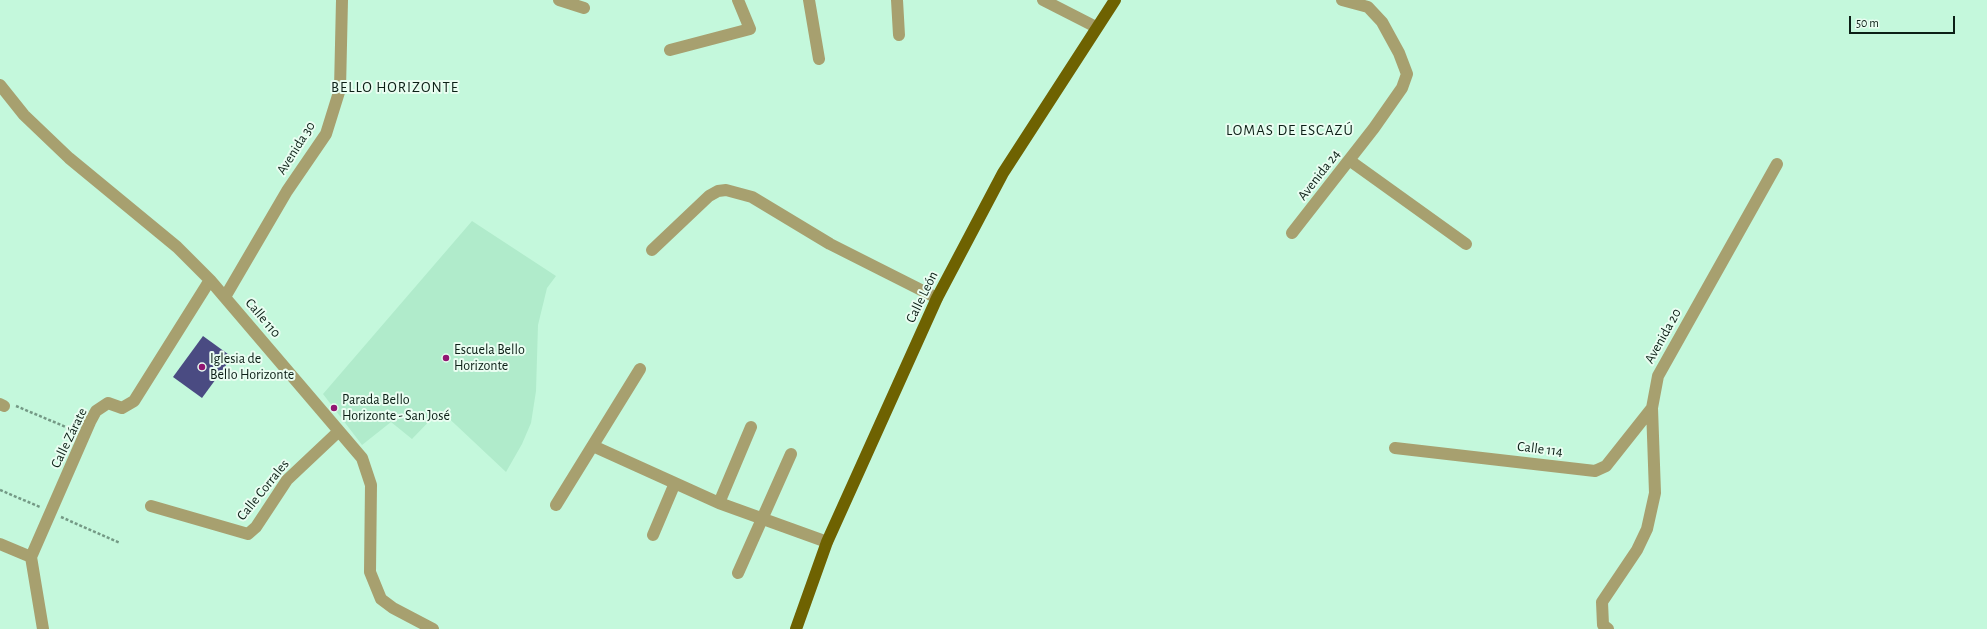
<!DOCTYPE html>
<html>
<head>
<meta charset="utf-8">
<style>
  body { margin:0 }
  #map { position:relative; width:1987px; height:629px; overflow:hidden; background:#c4f8dc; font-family:"Alegreya Sans",sans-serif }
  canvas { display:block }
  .scale { position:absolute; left:1849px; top:16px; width:106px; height:18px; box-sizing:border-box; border:2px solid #0c1f16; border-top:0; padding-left:5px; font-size:12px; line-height:14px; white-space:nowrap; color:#0c1f16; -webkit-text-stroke:3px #e9fdf1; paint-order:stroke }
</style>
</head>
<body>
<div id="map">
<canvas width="1987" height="629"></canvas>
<div class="scale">50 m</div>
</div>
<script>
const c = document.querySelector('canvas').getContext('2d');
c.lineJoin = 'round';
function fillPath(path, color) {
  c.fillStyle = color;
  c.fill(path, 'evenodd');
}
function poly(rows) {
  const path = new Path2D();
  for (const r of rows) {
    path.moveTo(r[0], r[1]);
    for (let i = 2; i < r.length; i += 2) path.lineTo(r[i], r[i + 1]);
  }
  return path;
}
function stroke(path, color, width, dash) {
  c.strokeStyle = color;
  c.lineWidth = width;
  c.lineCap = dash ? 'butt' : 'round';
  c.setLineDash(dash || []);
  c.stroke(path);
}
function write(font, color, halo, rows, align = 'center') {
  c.font = font + ' "Alegreya Sans",sans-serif';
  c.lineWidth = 4;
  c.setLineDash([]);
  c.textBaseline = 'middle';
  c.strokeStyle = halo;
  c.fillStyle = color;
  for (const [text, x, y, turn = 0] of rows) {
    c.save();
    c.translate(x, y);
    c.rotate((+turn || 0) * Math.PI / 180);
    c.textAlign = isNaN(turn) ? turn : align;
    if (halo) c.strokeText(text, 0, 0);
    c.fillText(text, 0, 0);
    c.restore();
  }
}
fillPath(poly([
  [472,221,556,276,547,288,538,325,536,391,531,423,522,444,506,472,440,410,412,439,391,422,362,445,323,394]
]), '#b0ebcb');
fillPath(poly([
  [203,336,232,357,202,398,173,377]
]), '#4a4b82');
stroke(poly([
  [16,406,73,430],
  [0,490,40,507],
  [61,517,120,543]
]), '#749985', 2.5, [3, 2]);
stroke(poly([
  [559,0,584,8],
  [809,0,819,59],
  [897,0,899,35],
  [1043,0,1096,27],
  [670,50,750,29,738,0],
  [0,85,24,115,69,158,177,247,210,280,362,458,371,485,370,572,381,599,393,608,433,629],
  [1349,160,1466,244],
  [1292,233,1374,128,1402,88,1407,74,1399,53,1382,22,1368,7,1342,0],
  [652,250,709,196,718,191,726,190,752,197,830,244,937,298],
  [225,297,287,191,326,134,340,89,342,0],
  [0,404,4,406],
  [751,427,719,503,827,542],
  [593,446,719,503],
  [1395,448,1595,471,1606,466,1652,408],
  [556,505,640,369],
  [151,506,248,534,256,527,287,480,339,431],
  [653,535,675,483],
  [0,544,31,557],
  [738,573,791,454],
  [43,629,31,557,90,422,96,411,108,403,122,408,134,401,210,280],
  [1608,629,1603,625,1602,602,1637,550,1647,529,1655,493,1652,408,1658,376,1777,164]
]), '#a7a06f', 12);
stroke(poly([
  [796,629,827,542,937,298,1003,173,1115,0]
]), '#6e6201', 12);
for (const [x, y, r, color] of [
  [446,358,4,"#911572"],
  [202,367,4,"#911572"],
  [334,408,4,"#911572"]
]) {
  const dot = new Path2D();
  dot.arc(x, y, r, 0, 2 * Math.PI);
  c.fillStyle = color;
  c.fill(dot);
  stroke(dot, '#e9fdf1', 1.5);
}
write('14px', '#0c1f16', '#e9fdf1', [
  ["Avenida 30",296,148,-58],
  ["Avenida 24",1319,175,-52],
  ["Calle León",922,297,-64],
  ["Calle 110",263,318,50],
  ["Avenida 20",1663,336,-61],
  ["Calle Zárate",69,438,-64],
  ["Calle 114",1540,449,7],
  ["Calle Corrales",263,490,-51]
]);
write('14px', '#0c1f16', '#e9fdf1', [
  ["Escuela Bello",454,350],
  ["Horizonte",454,366],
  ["Iglesia de",210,359],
  ["Bello Horizonte",210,375],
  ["Parada Bello",342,400],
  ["Horizonte - San José",342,416]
], 'left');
c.letterSpacing = '1px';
write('15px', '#0c1f16', '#e9fdf1', [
  ["BELLO HORIZONTE",395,87],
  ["LOMAS DE ESCAZÚ",1290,130]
]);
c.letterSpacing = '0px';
</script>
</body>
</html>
